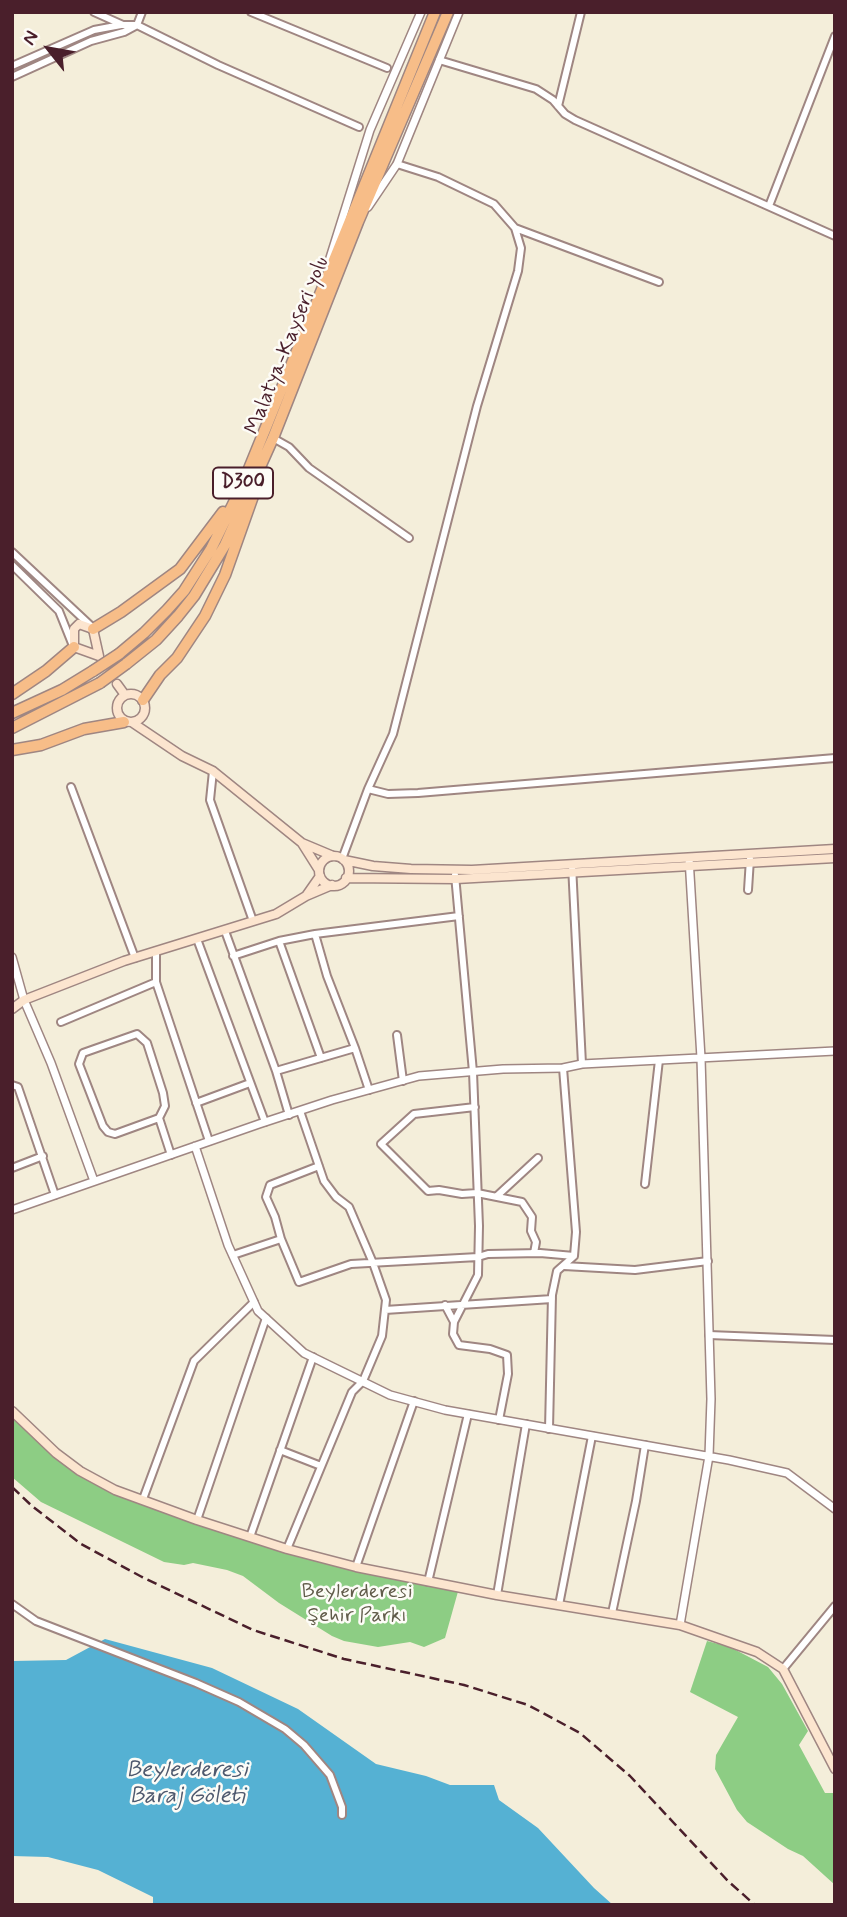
<!DOCTYPE html>
<html>
<head>
<meta charset="utf-8">
<style>
  body { margin:0 }
  #map { position:relative; width:847px; height:1917px; overflow:hidden; background:#f4eeda; font-family:Mynerve,sans-serif }
  canvas { display:block }
  .frame { position:absolute; inset:0; border:14px solid #4a1f2b; pointer-events:none }
  .north { position:absolute; left:14px; top:14px; width:70px; height:70px; -webkit-text-stroke:5px #fdfcf7; paint-order:stroke; rotate:301deg; font-size:19px; font-weight:700; line-height:28px; text-align:center; color:#4a1f2b }
  .north::after { content:''; display:block; margin:auto; width:24px; height:32px; background:#4a1f2b; clip-path:polygon(50% 0,100% 100%,50% 72%,0 100%) }
</style>
</head>
<body>
<div id="map">
<canvas width="847" height="1917"></canvas>
<div class="frame"></div>
<div class="north">N</div>
</div>
<script>
const c = document.querySelector('canvas').getContext('2d');
c.lineJoin = 'round';
function fillPath(path, color) {
  c.fillStyle = color;
  c.fill(path, 'evenodd');
}
function poly(rows) {
  const path = new Path2D();
  for (const r of rows) {
    if (r.length === 3) {
      path.moveTo(r[0] + r[2], r[1]);
      path.arc(r[0], r[1], r[2], 0, 2 * Math.PI);
      continue;
    }
    path.moveTo(r[0], r[1]);
    for (let i = 2; i < r.length; i += 2) path.lineTo(r[i], r[i + 1]);
  }
  return path;
}
function stroke(path, color, width, dash) {
  c.strokeStyle = color;
  c.lineWidth = width;
  c.lineCap = dash ? 'butt' : 'round';
  c.setLineDash(dash || []);
  c.stroke(path);
}
function write(font, color, halo, rows, align = 'center') {
  c.font = font + ' Mynerve,sans-serif';
  c.lineWidth = 5;
  c.setLineDash([]);
  c.textBaseline = 'middle';
  c.strokeStyle = halo;
  c.fillStyle = color;
  for (const [text, x, y, turn = 0] of rows) {
    c.save();
    c.translate(x, y);
    c.rotate((+turn || 0) * Math.PI / 180);
    c.textAlign = isNaN(turn) ? turn : align;
    if (halo) c.strokeText(text, 0, 0);
    c.fillText(text, 0, 0);
    c.restore();
  }
}
fillPath(poly([
  [12,1411,56,1453,95,1480,275,1545,459,1588,445,1638,424,1647,410,1642,378,1647,344,1641,332,1636,279,1603,243,1576,227,1570,193,1563,184,1565,164,1562,41,1502,12,1477],
  [707,1641,730,1647,768,1667,782,1684,808,1731,799,1745,825,1793,835,1793,835,1885,803,1856,788,1849,747,1822,737,1810,715,1769,716,1755,738,1717,690,1692]
]), '#8dcd84');
fillPath(poly([
  [105,1639,212,1668,298,1709,376,1764,426,1776,450,1785,494,1785,499,1800,538,1828,594,1888,613,1905,153,1905,153,1897,98,1870,48,1857,12,1856,12,1661,66,1660]
]), '#55b1d3');
const minor = poly([
  [94,12,123,25,137,25,218,65,359,127],
  [251,12,387,68],
  [439,60,536,89,553,100,565,114,575,120,835,236],
  [12,66,94,30,121,25],
  [12,77,91,41,124,32,137,25,142,12],
  [558,106,581,12],
  [769,206,835,36],
  [515,228,659,282],
  [273,438,289,447,309,468,409,538],
  [12,552,92,627],
  [12,565,59,611,73,646],
  [213,771,210,800,253,921],
  [71,787,135,958],
  [368,789,388,794,418,793,835,758],
  [342,859,368,789,393,734,477,406,518,271,521,248,515,228,494,204,438,177,397,164],
  [572,865,582,1064],
  [455,875,473,1072,479,1226,478,1275,454,1322,453,1334,459,1345,490,1349,507,1355,508,1374,499,1420],
  [748,890,750,859],
  [225,931,276,1071,289,1115],
  [315,934,327,976,355,1048,369,1090],
  [197,939,265,1122],
  [279,941,321,1058],
  [156,951,156,982,209,1141],
  [233,956,279,941,315,934,459,916],
  [61,1022,156,982],
  [397,1035,403,1081],
  [276,1071,355,1048],
  [12,1085,18,1087,55,1195],
  [196,1103,250,1083],
  [475,1107,414,1114,381,1144,428,1191,439,1190,462,1194,477,1193,522,1202,532,1217,531,1231,536,1242,534,1253],
  [159,1118,115,1134,108,1132,103,1126,79,1064,83,1053,137,1034,147,1043,163,1093,165,1106,159,1118,171,1155],
  [12,1168,43,1156],
  [645,1184,659,1060],
  [497,1196,538,1158],
  [281,1239,275,1217,266,1197,270,1185,319,1166],
  [233,1255,281,1239,299,1282,351,1264,478,1257,488,1254,540,1253,574,1256],
  [564,1266,635,1270,708,1261],
  [445,1305,454,1322],
  [385,1310,552,1299],
  [709,1335,835,1340],
  [549,1429,552,1295,557,1271,574,1256,576,1232,563,1068],
  [280,1450,321,1466],
  [143,1499,194,1361,254,1302],
  [197,1520,266,1318],
  [250,1537,313,1357],
  [287,1549,352,1392,363,1381,382,1336,386,1300,373,1263,349,1207,336,1197,324,1181,300,1111],
  [356,1567,414,1401],
  [428,1582,468,1414],
  [497,1595,526,1424],
  [12,1604,36,1621,196,1683,239,1702,285,1729,304,1745,330,1775,342,1807,342,1815],
  [559,1605,592,1436],
  [612,1613,636,1501,645,1445],
  [783,1669,835,1606]
]);
const tertiary = poly([
  [368,207,397,164,459,12],
  [329,261,370,130,421,12],
  [12,957,24,1000,51,1063,94,1181],
  [195,1146,228,1245,258,1311,304,1353,390,1395,445,1410,729,1460,787,1473,835,1509],
  [12,1210,259,1124,332,1100,419,1076,503,1069,563,1068,582,1064,835,1051],
  [680,1625,709,1456,711,1399,701,1058,689,858]
]);
const secondary = poly([
  [79,624,93,629,99,656,74,647,74,629,79,624],
  [117,684,125,695],
  [131,708,14],
  [133,723,182,756,213,771,302,843],
  [334,871,15],
  [344,860,373,866,411,869,472,870,835,849],
  [319,870,302,843,333,856],
  [320,876,306,896,332,885],
  [346,878,456,879,835,858],
  [12,1009,24,1000,124,961,276,914,306,896],
  [12,1411,56,1453,80,1471,115,1490,197,1520,287,1549,356,1567,497,1595,680,1625,757,1652,783,1669,835,1769]
]);
const trunk = poly([
  [93,629,121,612,180,569,223,512],
  [119,654,144,633,167,610,184,591,211,549,242,486,435,12],
  [126,664,156,640,178,616,194,596,225,545,273,438,358,222,448,12],
  [12,694,46,671,74,647],
  [143,700,160,675,177,658,205,616,225,575,253,496],
  [12,713,62,690,93,671],
  [12,728,100,683],
  [12,750,41,745,84,729,124,722]
]);
stroke(minor, '#9f8682', 10);
stroke(tertiary, '#9f8682', 10);
stroke(secondary, '#9f8682', 11);
stroke(trunk, '#9f8682', 13);
stroke(minor, '#fff', 6);
stroke(tertiary, '#fff', 7);
stroke(secondary, '#fce5cf', 8);
stroke(trunk, '#f7bd88', 10);
stroke(poly([
  [12,1487,32,1506,81,1544,142,1577,253,1630,344,1659,464,1685,528,1705,580,1733,630,1776,728,1881,755,1905]
]), '#4a1f2b', 2.5, [10, 5]);
const trunkBridge = poly([
  [93,671,119,654],
  [100,683,126,664]
]);
stroke(trunkBridge, '#9f8682', 13, []);
stroke(trunkBridge, '#f7bd88', 10);
for (const [x, y, w] of [
  [243,483,60]
]) {
  const box = new Path2D();
  box.roundRect(x - w / 2, y - 15.5, w, 31, 5);
  c.fillStyle = '#fdfcf7';
  c.fill(box);
  stroke(box, '#4a1f2b', 2);
}
write('bold 19px', '#4a1f2b', null, [
  ["D300",243,483]
]);
write('21px', '#4a1f2b', '#fdfcf7', [
  ["Malatya-Kayseri yolu",288,346,-68]
]);
write('21px', '#615c4a', '#fdfcf7', [
  ["Beylerderesi",357,1593],
  ["Şehir Parkı",357,1617]
]);
write('italic 23px', '#4e596e', '#fdfcf7', [
  ["Beylerderesi",187,1771],
  ["Baraj Göleti",187,1797]
]);
</script>
</body>
</html>
